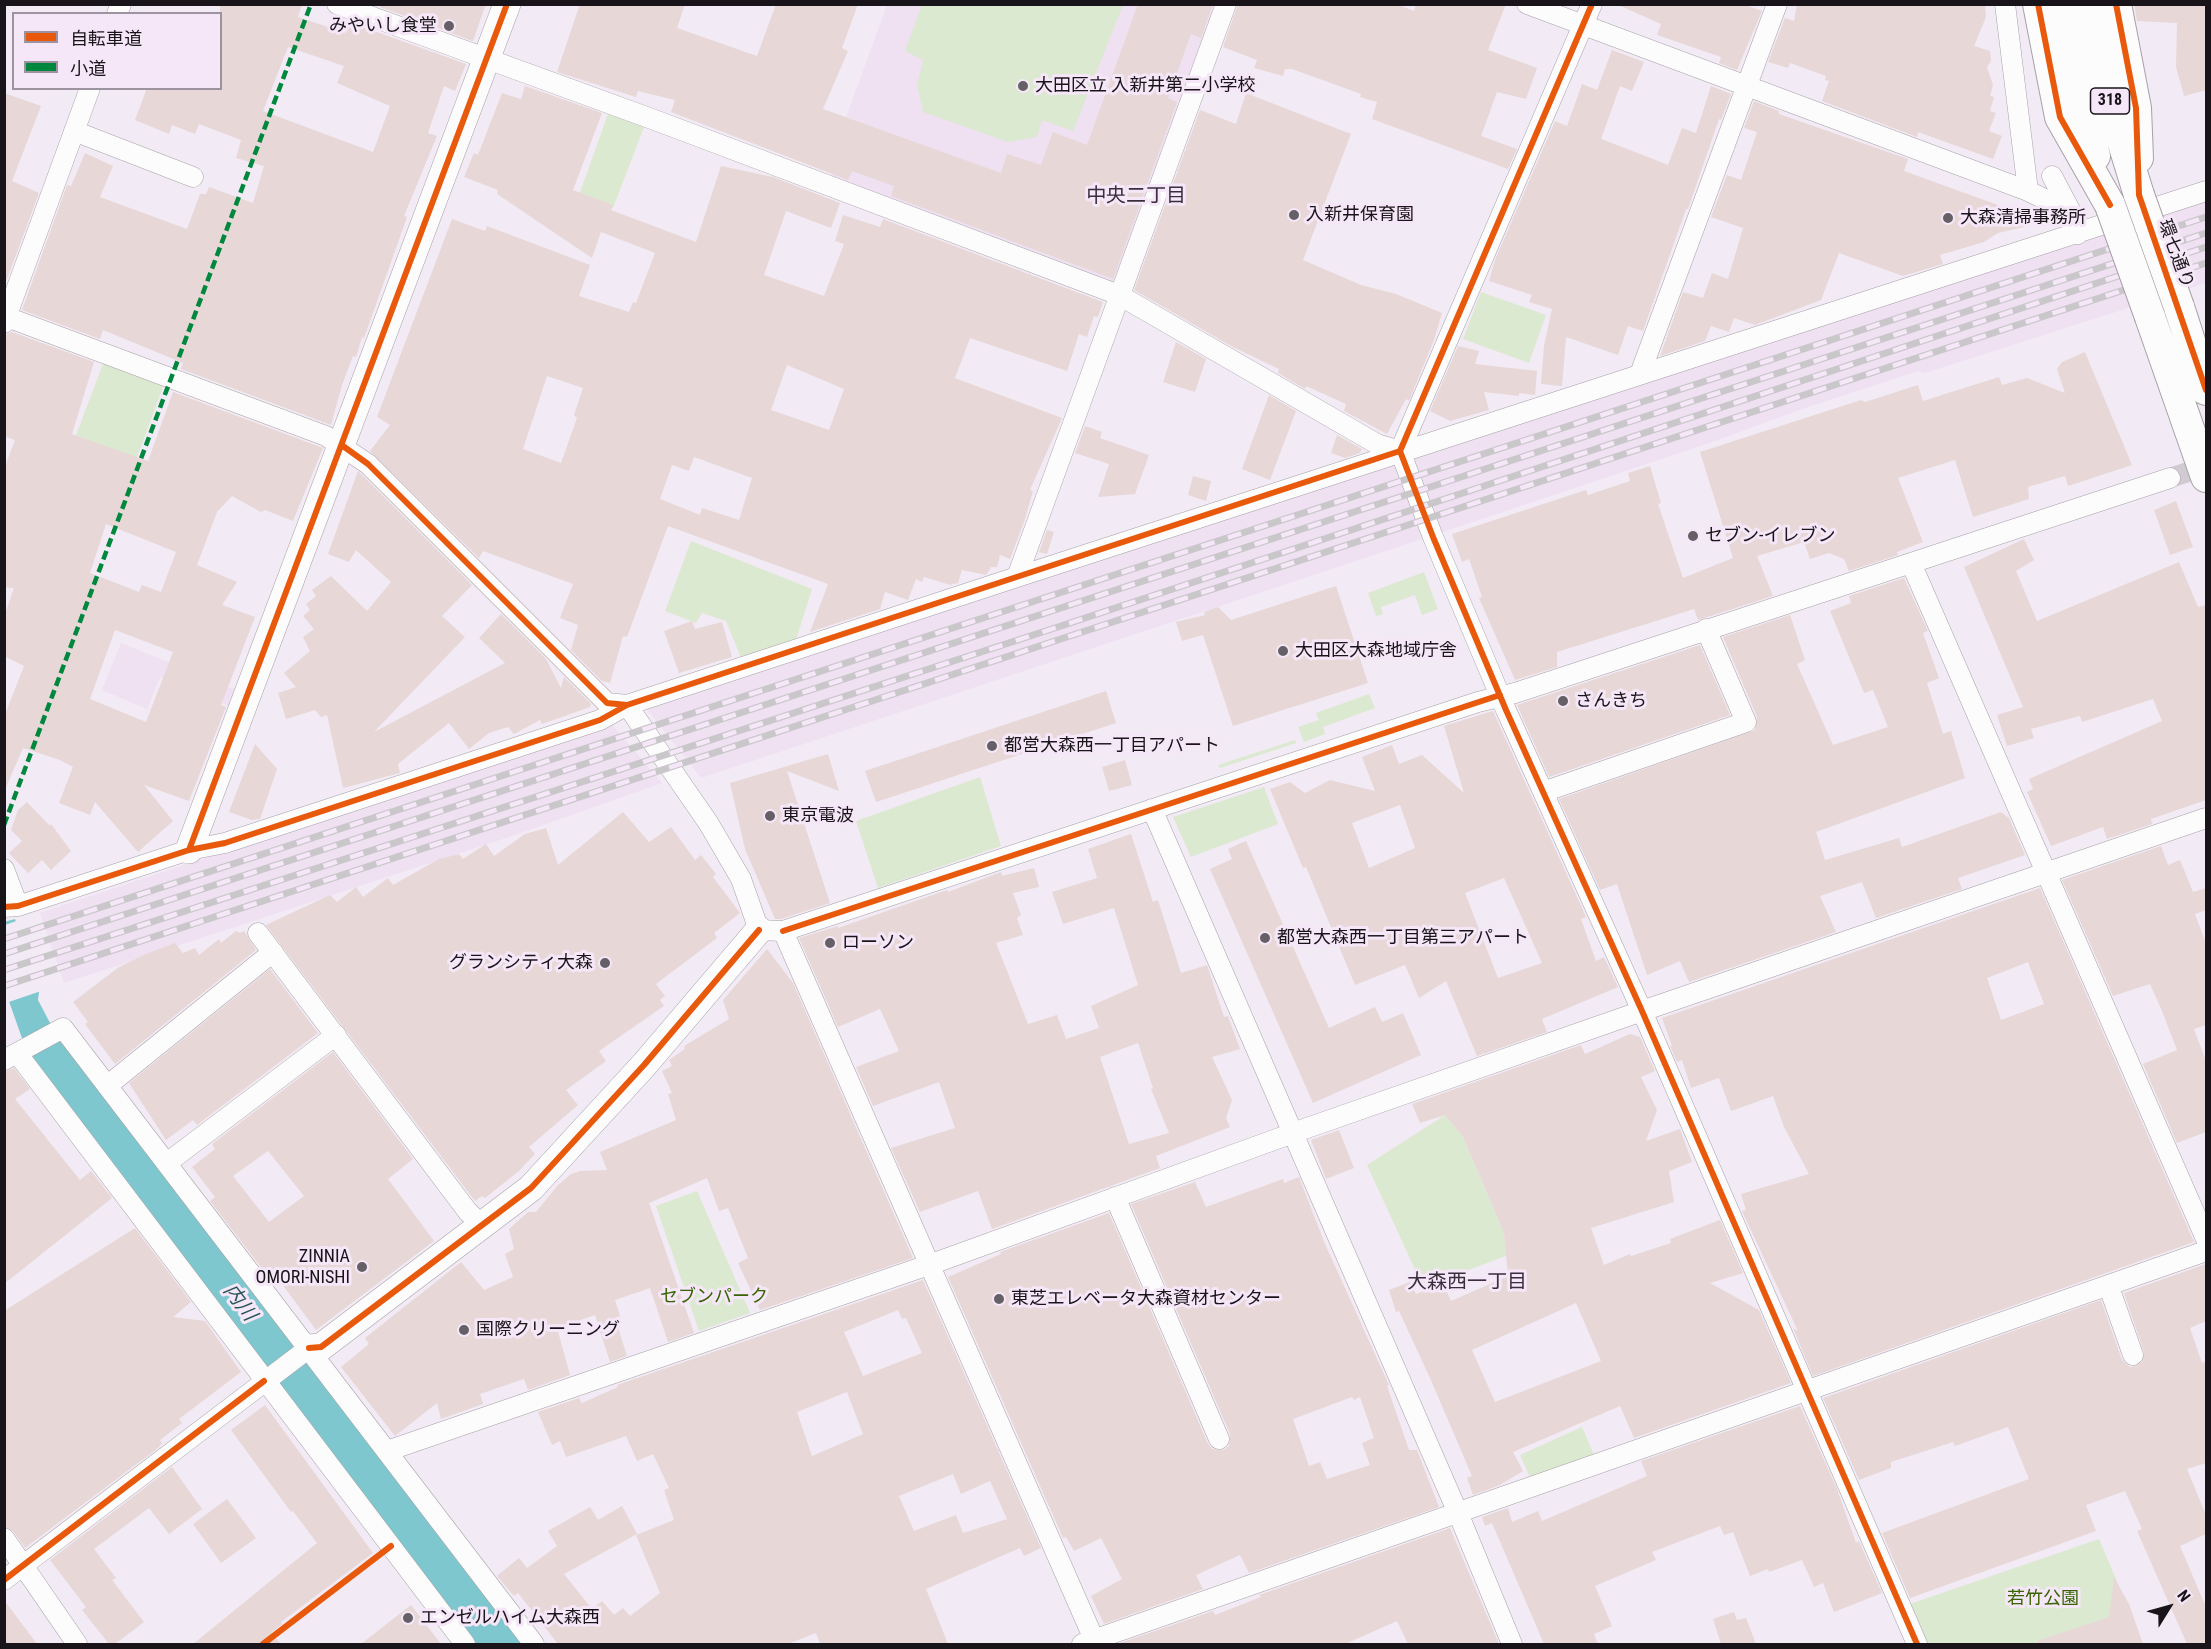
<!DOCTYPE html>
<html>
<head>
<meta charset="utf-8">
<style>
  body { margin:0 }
  #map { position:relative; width:2211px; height:1649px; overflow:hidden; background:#f2eaf4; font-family:"Roboto Condensed","Noto Sans JP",sans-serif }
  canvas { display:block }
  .frame { position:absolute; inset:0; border:6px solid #19141a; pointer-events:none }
  .legend { position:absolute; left:12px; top:12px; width:210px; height:78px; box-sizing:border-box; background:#f5e6f8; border:2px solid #9d929f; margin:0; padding:8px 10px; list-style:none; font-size:18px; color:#19141a }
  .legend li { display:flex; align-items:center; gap:12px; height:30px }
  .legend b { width:30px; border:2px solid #9d929f }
  .north { position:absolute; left:2139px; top:1577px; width:60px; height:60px; -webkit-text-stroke:4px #f5e6f8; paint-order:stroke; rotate:53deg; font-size:16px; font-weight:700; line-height:24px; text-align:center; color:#19141a }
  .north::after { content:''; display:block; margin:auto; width:21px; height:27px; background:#19141a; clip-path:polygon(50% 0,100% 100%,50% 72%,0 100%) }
</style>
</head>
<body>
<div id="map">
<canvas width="2211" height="1649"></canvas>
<div class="frame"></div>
<ul class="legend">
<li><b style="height:8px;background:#e8590c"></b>自転車道</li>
<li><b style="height:8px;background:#00873e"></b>小道</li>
</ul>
<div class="north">N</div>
</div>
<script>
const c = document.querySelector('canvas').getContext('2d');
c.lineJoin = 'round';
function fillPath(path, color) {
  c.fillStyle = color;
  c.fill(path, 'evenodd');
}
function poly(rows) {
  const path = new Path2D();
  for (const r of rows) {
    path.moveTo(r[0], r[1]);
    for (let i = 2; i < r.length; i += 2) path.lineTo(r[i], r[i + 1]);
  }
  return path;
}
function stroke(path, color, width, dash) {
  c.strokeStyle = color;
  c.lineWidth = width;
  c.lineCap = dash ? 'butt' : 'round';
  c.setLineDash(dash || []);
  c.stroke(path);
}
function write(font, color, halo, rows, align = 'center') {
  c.font = font + ' "Roboto Condensed","Noto Sans JP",sans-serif';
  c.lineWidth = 6;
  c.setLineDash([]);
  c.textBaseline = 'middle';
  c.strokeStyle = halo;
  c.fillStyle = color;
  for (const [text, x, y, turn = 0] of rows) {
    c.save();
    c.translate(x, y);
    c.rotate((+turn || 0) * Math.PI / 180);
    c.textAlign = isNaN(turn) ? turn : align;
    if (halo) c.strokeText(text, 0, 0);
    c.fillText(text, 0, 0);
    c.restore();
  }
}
fillPath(poly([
  [887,5,1217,5,1118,279,1111,283,834,179,828,167],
  [2206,197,2206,283,1925,373,1918,371,1802,409,1718,440,1443,532,701,778,647,709],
  [121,643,236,690,230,706,160,677,147,709,102,690],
  [611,723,662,783,512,836,64,983,40,913]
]), '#efe0f2');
fillPath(poly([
  [922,4,1123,4,1123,5,1073,131,1042,120,1037,137,1008,142,923,112,917,85,923,60,905,51],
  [608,114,644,127,613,208,579,195],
  [1481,292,1546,315,1529,363,1463,339],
  [104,361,164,384,135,463,76,435],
  [691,541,812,589,795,643,742,660,726,621,702,613,696,623,665,611],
  [1424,572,1438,609,1422,615,1415,595,1381,607,1383,614,1376,616,1368,593],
  [1369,694,1375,708,1323,727,1325,734,1304,742,1298,727,1319,720,1316,713],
  [1295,740,1296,743,1220,768,1218,765],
  [980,777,1001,846,878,888,856,821],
  [1264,787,1278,824,1191,857,1173,817],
  [1445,1115,1463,1137,1504,1233,1506,1256,1423,1287,1367,1165],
  [697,1191,750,1313,699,1331,656,1206],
  [1582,1427,1594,1455,1530,1477,1520,1455],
  [2099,1539,2129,1610,2032,1644,1927,1644,1910,1604]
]), '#dce9d1');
fillPath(poly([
  [15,919,39,992,38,1000,59,1040,82,1065,523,1644,474,1644,50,1087,23,1041,5,990,4,922]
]), '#7ec7ce');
fillPath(poly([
  [19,920,41,991,6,1003,5,925]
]), '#f2eaf4');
fillPath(poly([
  [220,4,302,4,298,17,346,33,349,22,466,64,455,91,444,86,428,133,437,136,404,216,407,217,395,251,364,338,362,337,356,357,353,356,342,385,331,425,181,369,183,363,103,330,100,339,22,310,67,185,71,186,85,153,113,166,100,197,187,229,200,194,206,194,209,187,253,203,264,166,236,158,241,140,199,124,195,134,172,125,169,134,135,120,147,88,220,88],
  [288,47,344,66,337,83,390,106,373,152,263,111],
  [380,4,486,4,473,41,380,7],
  [580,4,685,4,677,28,757,56,776,4,858,4,842,48,848,51,823,109,1001,173,1007,154,1041,165,1053,132,1087,145,1138,4,1213,4,1201,38,1191,34,1168,98,1177,102,1113,279,891,196,894,186,852,171,848,180,671,112,675,100,638,91,636,97,557,72],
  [1238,4,1396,4,1414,11,1416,4,1506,4,1488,50,1537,68,1526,99,1497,92,1481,136,1517,149,1508,169,1372,119,1377,102,1360,97,1361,94,1292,69,1285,69,1283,76,1254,68,1257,60,1223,47],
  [1616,4,1743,4,1762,11,1737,70,1719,63,1721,57,1657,35,1661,24],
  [1797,4,1985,4,1986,17,1974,46,1990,51,1991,61,1987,67,1993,85,1990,96,1994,97,1990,111,1996,113,1989,131,2002,136,1993,159,1918,132,1917,137,1822,101,1829,81,1825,80,1826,76,1790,63,1788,68,1768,62,1785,18,1794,21],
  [2134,4,2206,4,2206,90,2184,96,2176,67,2177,23,2137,21],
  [1612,50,1644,62,1632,91,1620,86,1601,139,1643,155,1668,165,1682,128,1696,133,1711,86,1731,94,1721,120,1719,119,1688,209,1686,209,1643,331,1628,326,1618,355,1566,337,1562,386,1541,384,1544,346,1552,309,1529,302,1532,295,1489,281,1495,260,1555,121,1567,126,1582,84,1597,90],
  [525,86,602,113,573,190,613,205,611,210,696,242,721,166,773,177,840,203,831,228,786,211,764,275,824,296,844,244,835,241,843,215,880,227,883,219,1103,302,1098,317,1094,316,1087,337,1079,334,1067,371,970,338,955,378,1062,418,1030,490,1033,491,1024,522,1010,559,1000,555,997,567,991,567,986,575,962,570,958,583,950,585,924,577,922,582,916,579,908,600,885,592,880,609,810,632,828,584,668,526,627,637,623,636,610,683,602,681,571,650,578,625,560,618,573,584,483,551,479,558,370,451,390,425,377,417,452,219,485,231,487,226,590,265,579,296,629,312,633,302,636,303,655,253,601,232,592,258,497,194,498,190,464,177,474,153,478,155,502,93,521,99],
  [787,365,844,389,829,430,771,410],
  [547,376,583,388,574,415,577,418,561,463,523,449],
  [694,457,752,478,739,520,702,508,700,515,660,499,672,465,689,471],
  [4,93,41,106,12,181,39,193,4,287],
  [1246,93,1351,134,1303,260,1361,285,1396,294,1442,313,1434,340,1409,401,1406,399,1387,434,1344,411,1346,404,1306,386,1305,389,1278,373,1279,369,1233,347,1134,290,1200,110,1236,124],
  [1754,101,1779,111,1779,114,1908,159,1904,171,2045,222,1998,233,1984,242,1940,255,1943,264,1903,276,1839,253,1821,300,1755,325,1734,318,1729,332,1711,326,1705,341,1660,356,1683,292,1703,298,1712,273,1728,279,1743,228,1711,217,1727,175,1741,180,1757,132,1744,128],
  [12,332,94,362,72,434,148,461,173,392,323,448,293,521,265,510,261,512,232,496,217,512,197,565,237,582,222,605,255,617,221,705,226,707,189,801,144,785,173,821,138,852,95,802,90,815,59,803,73,767,60,760,23,748,4,792,4,717,24,666,4,656,4,617,14,588,4,587,4,469,15,440,4,436,4,335],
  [106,524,176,552,161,592,142,585,139,592,90,573],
  [115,630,173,652,146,722,90,699],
  [1176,342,1206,359,1195,392,1163,382],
  [1458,346,1479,351,1475,364,1537,371,1535,395,1519,393,1519,396,1484,392,1489,410,1450,421,1430,411],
  [2085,352,2132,465,2068,486,2065,476,2028,487,2029,499,1973,517,1955,460,1898,478,1923,542,1897,552,1898,555,1849,571,1844,559,1829,553,1810,559,1804,542,1757,556,1773,596,1698,620,1694,609,1557,652,1557,667,1515,680,1479,598,1482,597,1469,559,1462,562,1452,534,1586,490,1588,495,1630,481,1628,473,1650,466,1661,503,1658,504,1683,578,1733,558,1700,452,1861,400,1865,402,1918,385,1923,401,1999,377,2002,385,2027,378,2065,393,2057,369,2062,362],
  [1269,395,1296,411,1270,480,1242,469],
  [1085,426,1102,432,1100,438,1149,455,1135,494,1098,497,1109,464,1075,453],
  [1337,435,1362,449,1360,453,1345,458,1331,453],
  [358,471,472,585,442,616,465,637,374,732,505,663,479,638,501,614,546,659,561,688,564,677,591,704,590,707,542,724,540,720,514,734,508,727,489,733,469,749,449,723,398,764,400,773,343,788,327,715,321,717,315,710,286,719,278,693,296,687,284,673,310,651,303,637,314,629,303,616,310,610,306,604,316,596,312,590,331,576,367,611,391,582,356,550,349,562,328,554],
  [1193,476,1211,481,1206,501,1188,495],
  [2176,501,2193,547,2170,555,2154,510],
  [1047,530,1054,532,1047,554,1039,552],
  [2024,539,2034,560,2016,571,2037,621,2179,562,2198,607,2206,605,2206,800,2151,819,2152,824,2107,839,2103,827,2051,846,2027,792,2033,789,2029,779,2162,721,2153,699,2082,722,2080,716,2031,729,2034,738,2007,746,1997,715,2023,707,1964,567],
  [1904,578,1928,631,1923,633,1939,678,1927,683,1943,734,1951,731,1965,778,1816,832,1825,860,1899,838,1902,847,2001,812,2009,818,2025,855,1958,878,1962,889,1876,918,1862,882,1820,896,1836,932,1689,982,1680,961,1647,975,1617,884,1600,890,1559,799,1755,730,1757,717,1723,637,1790,615,1805,660,1797,664,1833,745,1888,727,1873,690,1864,693,1830,611,1851,603,1849,596],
  [1336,586,1368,683,1233,726,1203,635,1182,641,1176,622,1205,615,1204,612,1218,607,1231,620],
  [692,621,695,629,722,622,732,657,679,673,664,631],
  [1700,645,1730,715,1549,777,1517,705],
  [1106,691,1116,723,876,802,865,771],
  [1493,711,1586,917,1581,919,1596,961,1604,957,1618,987,1542,1019,1547,1032,1477,1056,1446,981,1419,998,1405,965,1355,985,1306,867,1303,868,1270,789,1290,782,1305,793,1330,780,1375,791,1362,757,1392,745,1399,764,1422,755,1464,793,1444,726],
  [1400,805,1415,848,1369,868,1352,823],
  [1504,878,1542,963,1498,978,1465,893],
  [255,744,277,769,260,819,252,820,229,812],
  [828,754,839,791,787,771,830,903,781,919,775,919,745,849,730,783],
  [1125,760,1132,785,1109,791,1102,767],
  [27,802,50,826,51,824,71,851,51,870,42,860,28,873,9,853,22,841,11,830,18,810],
  [623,812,649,842,671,827,695,860,701,855,716,874,713,877,740,913,714,933,717,938,656,984,665,996,660,1000,664,1006,599,1051,606,1061,566,1090,578,1105,529,1147,535,1154,519,1171,485,1198,482,1196,475,1201,266,925,330,895,337,902,356,887,363,897,388,878,393,885,439,859,459,854,463,859,486,844,494,856,525,834,546,828,558,865],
  [1131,834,1153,902,1158,900,1181,973,1207,965,1224,1017,1228,1016,1240,1049,1212,1057,1232,1100,1226,1118,1230,1127,1156,1156,1160,1168,992,1229,978,1191,920,1212,891,1148,955,1128,939,1082,873,1106,856,1067,899,1051,880,1009,838,1027,799,938,838,926,838,928,947,890,948,892,1001,872,1002,876,1034,868,1039,887,1013,893,1021,915,1017,918,1023,935,996,943,1028,1024,1057,1015,1066,1039,1099,1028,1091,1006,1138,985,1114,908,1063,924,1052,892,1097,878,1088,849],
  [1138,1043,1153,1088,1151,1089,1169,1133,1129,1144,1100,1057],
  [1246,841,1329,1028,1375,1007,1382,1022,1403,1013,1421,1055,1313,1103,1210,869,1232,859,1228,849],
  [2161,846,2168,865,2180,860,2193,892,2206,888,2206,910,2195,914,2206,944,2206,1025,2194,1029,2206,1061,2206,1132,2177,1143,2143,1064,2177,1050,2162,1011,2150,984,2113,996,2062,880],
  [2040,888,2194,1242,1813,1376,1793,1328,1798,1331,1742,1211,1746,1210,1741,1194,1809,1174,1784,1127,1773,1096,1731,1111,1719,1078,1691,1088,1682,1060,1677,1062,1670,1046,1672,1046,1662,1018],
  [2028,962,2044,1004,2001,1020,1987,978],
  [236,931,240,933,244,931,256,950,115,1064,85,1024,88,1022,73,1002,119,967,144,955,175,943,183,953,195,948,199,955,219,939,221,943],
  [767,949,793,983,913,1258,760,1310,738,1263,748,1258,728,1208,719,1211,707,1178,649,1203,694,1333,668,1342,650,1288,615,1300,620,1316,615,1318,627,1356,610,1362,595,1315,557,1328,570,1375,528,1390,524,1379,480,1394,483,1404,441,1419,437,1403,395,1436,341,1367,369,1344,365,1338,461,1262,484,1290,513,1277,505,1254,514,1249,509,1229,528,1212,536,1212,558,1185,571,1174,580,1171,607,1170,600,1152,676,1120,668,1094,672,1093,662,1071,672,1066,669,1060,685,1049,684,1046,729,1019,723,1000],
  [270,969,318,1033,197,1125,193,1120,166,1140,129,1083],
  [1630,1034,1640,1037,1655,1071,1641,1077,1657,1110,1646,1141,1680,1129,1692,1162,1669,1171,1674,1202,1591,1228,1604,1265,1630,1254,1631,1256,1671,1243,1670,1239,1720,1220,1743,1273,1710,1283,1759,1310,1791,1383,1634,1438,1620,1406,1513,1452,1523,1471,1500,1485,1473,1495,1467,1478,1472,1476,1430,1378,1399,1311,1396,1312,1389,1290,1410,1282,1416,1294,1443,1283,1451,1301,1508,1276,1504,1233,1463,1137,1445,1115,1420,1123,1412,1104,1581,1045,1585,1054],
  [1576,1303,1601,1361,1495,1402,1472,1350],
  [333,1052,413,1159,388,1179,434,1241,316,1330,276,1276,271,1280,210,1201,215,1197,192,1167,215,1149,212,1144],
  [268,1151,304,1196,269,1222,233,1176],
  [14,1068,30,1089,15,1099,80,1180,91,1171,112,1198,4,1284,4,1072],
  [1339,1130,1354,1168,1326,1179,1311,1140],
  [1299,1177,1325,1244,1389,1385,1387,1386,1409,1450,1417,1450,1439,1507,1249,1573,1240,1555,1196,1575,1203,1589,1104,1624,1091,1596,1122,1579,1101,1538,1074,1551,1066,1537,1063,1538,948,1277,1001,1254,1000,1252,1109,1213,1208,1444,1212,1449,1223,1450,1229,1446,1230,1434,1131,1204,1195,1182,1206,1207,1283,1179,1284,1183],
  [1352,1397,1354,1400,1360,1397,1374,1438,1362,1443,1370,1465,1327,1479,1320,1462,1309,1466,1293,1419],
  [135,1228,191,1302,173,1317,205,1321,241,1372,179,1419,182,1423,160,1440,162,1443,158,1448,25,1548,13,1531,4,1526,4,1311],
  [2206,1264,2206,1321,2190,1328,2202,1363,2206,1361,2206,1463,2187,1469,2206,1515,2206,1534,2180,1546,2206,1607,2206,1644,2187,1644,2137,1531,2142,1529,2125,1491,2086,1505,2096,1531,1910,1598,1882,1533,2029,1479,2008,1427,1955,1446,1953,1442,1891,1462,1891,1468,1859,1480,1823,1398,2101,1300,2122,1360,2130,1367,2136,1366,2142,1362,2144,1352,2124,1293],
  [923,1280,1041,1548,1024,1556,1020,1548,926,1589,948,1644,820,1644,816,1633,788,1644,558,1644,518,1593,514,1596,497,1576,519,1558,527,1568,557,1546,548,1531,590,1507,598,1520,622,1506,637,1534,564,1574,592,1609,602,1601,614,1615,623,1608,630,1616,660,1593,636,1535,674,1520,664,1490,669,1488,653,1454,637,1461,626,1436,566,1457,560,1441,552,1445,538,1412,579,1398,582,1403,618,1387,617,1385],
  [898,1310,902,1319,906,1318,922,1353,863,1376,844,1332],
  [847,1392,863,1434,812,1456,797,1412],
  [953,1474,961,1494,990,1481,1007,1519,963,1533,956,1515,914,1531,899,1496],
  [265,1405,373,1553,281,1622,282,1624,271,1633,281,1644,193,1644,317,1543,293,1511,291,1512,231,1430],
  [1800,1406,1837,1489,1856,1543,1859,1541,1882,1593,1834,1612,1823,1583,1814,1587,1802,1560,1769,1572,1768,1569,1750,1576,1733,1532,1724,1535,1720,1526,1652,1552,1656,1560,1595,1586,1612,1626,1594,1634,1598,1644,1544,1644,1492,1523,1485,1526,1482,1517,1508,1508,1512,1522,1538,1511,1542,1521,1647,1476,1641,1461],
  [172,1467,202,1509,169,1534,149,1508,94,1549,116,1578,112,1580,144,1622,115,1644,109,1644,82,1610,86,1607,50,1560],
  [227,1499,256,1538,221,1563,193,1524],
  [1450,1528,1499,1644,1408,1644,1397,1621,1345,1644,1117,1644,1213,1611,1215,1615,1261,1597,1259,1595],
  [2114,1577,2129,1604,2143,1644,2037,1644,2037,1641,2109,1617],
  [4,1600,37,1644,4,1644],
  [411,1605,441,1644,361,1644],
  [1734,1612,1737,1620,1746,1618,1756,1644,1721,1644,1713,1619]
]), '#e7d8d7');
stroke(poly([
  [2170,478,2206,466]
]), '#d1cad3', 20, [20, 10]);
const street = poly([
  [337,4,652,119,1119,295,1377,444,1400,451],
  [1527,4,2028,191],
  [1592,4,1400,451,1433,537,1506,710,1642,1011,1917,1644],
  [2005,4,2028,191,2071,212,2078,234],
  [117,14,121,4],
  [74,131,193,177],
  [2052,176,2071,212],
  [4,316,326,436,368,464,607,703,627,705,709,824,741,879,759,930,783,931,1478,702,1515,693,2170,478],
  [4,323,90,88],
  [1640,374,1777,4],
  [1911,563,2206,1239],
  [1017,577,1226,4],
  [1543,792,1746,722,1706,629],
  [1152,809,1458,1513,1512,1644],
  [4,869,18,906],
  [4,907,18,906,189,850,225,843,600,720,627,705,1017,577,2206,191],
  [783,931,1096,1644],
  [258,933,468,1212,483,1226],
  [17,1053,465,1644],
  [4,1060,63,1028,534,1644],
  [107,1086,273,952],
  [167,1163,336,1035],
  [1115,1197,1219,1439],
  [2109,1287,2133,1355],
  [387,1451,940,1261,1307,1128,1642,1011,2206,818],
  [4,1538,77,1644],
  [4,1580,309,1348],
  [1082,1644,2206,1251]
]);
const secondary = poly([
  [189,850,507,4],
  [309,1348,321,1347,531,1188,644,1065,759,930]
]);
const primary = poly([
  [2038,4,2060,117,2110,205],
  [2063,4,2074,67,2095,156],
  [2090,4,2109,98,2139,195],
  [2116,4,2136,108,2138,158],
  [2179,307,2206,390],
  [2150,317,2206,477]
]);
stroke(street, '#a7a1a8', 21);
stroke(secondary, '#a7a1a8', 28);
stroke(primary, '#a7a1a8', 32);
stroke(street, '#fdfcfd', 20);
stroke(secondary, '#fdfcfd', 27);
stroke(primary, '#fdfcfd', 30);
const rail = poly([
  [4,939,2206,217],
  [4,954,2206,233],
  [4,970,1064,625,2206,247],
  [4,986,2206,263]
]);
stroke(rail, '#c9c7ca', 7);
stroke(rail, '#f5e6f8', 4.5, [14]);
const primaryBridge = poly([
  [2139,195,2179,307],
  [2110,205,2150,317]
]);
stroke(primaryBridge, '#a7a1a8', 32, []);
stroke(primaryBridge, '#fdfcfd', 30);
stroke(poly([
  [4,825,311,4]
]), '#00873e', 4.5, [9, 4.5]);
stroke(poly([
  [1592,4,1400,451,1433,537,1506,710,1642,1011,1917,1644],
  [2038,4,2060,117,2110,205],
  [2116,4,2136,108,2139,195,2206,390],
  [343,446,368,464,607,703,627,705],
  [189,850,507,4],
  [4,907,18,906,189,850,225,843,600,720,627,705,1400,451],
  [783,931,1500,695],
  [309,1348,321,1347,531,1188,644,1065,759,930],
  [4,1580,264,1381],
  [263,1644,391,1546]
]), '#e8590c', 6);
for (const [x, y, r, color] of [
  [449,26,6,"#655f66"],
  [1023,86,6,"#655f66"],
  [1294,215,6,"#655f66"],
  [1948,218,6,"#655f66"],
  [1693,536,6,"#655f66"],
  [1283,651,6,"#655f66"],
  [1563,701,6,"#655f66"],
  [992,746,6,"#655f66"],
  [770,816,6,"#655f66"],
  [1265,938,6,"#655f66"],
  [830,943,6,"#655f66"],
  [605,963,6,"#655f66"],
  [362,1267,6,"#655f66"],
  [999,1299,6,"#655f66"],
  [464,1330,6,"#655f66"],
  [408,1618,6,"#655f66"]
]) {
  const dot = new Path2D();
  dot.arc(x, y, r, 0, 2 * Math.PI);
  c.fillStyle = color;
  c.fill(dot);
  stroke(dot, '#f5e6f8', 2);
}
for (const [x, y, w] of [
  [2110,101,39]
]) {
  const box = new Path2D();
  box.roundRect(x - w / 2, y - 13, w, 26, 4.5);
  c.fillStyle = '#f5e6f8';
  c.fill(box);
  stroke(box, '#19141a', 1.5);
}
write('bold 16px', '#19141a', null, [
  ["318",2110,101]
]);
write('18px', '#19141a', '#f5e6f8', [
  ["みやいし食堂",437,26,"right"],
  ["大田区立 入新井第二小学校",1035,86],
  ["入新井保育園",1306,215],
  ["大森清掃事務所",1960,218],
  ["セブン-イレブン",1705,536],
  ["大田区大森地域庁舎",1295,651],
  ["さんきち",1575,701],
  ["都営大森西一丁目アパート",1004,746],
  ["東京電波",782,816],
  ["都営大森西一丁目第三アパート",1277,938],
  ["ローソン",842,943],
  ["グランシティ大森",593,963,"right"],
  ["ZINNIA",350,1257,"right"],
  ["OMORI-NISHI",350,1278,"right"],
  ["東芝エレベータ大森資材センター",1011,1299],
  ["国際クリーニング",476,1330],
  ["エンゼルハイム大森西",420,1618]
], 'left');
write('18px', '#19141a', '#f5e6f8', [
  ["環七通り",2175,254,70]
]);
write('18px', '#376400', '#f5e6f8', [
  ["セブンパーク",714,1297],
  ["若竹公園",2043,1599]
]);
write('20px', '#392e3c', '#f5e6f8', [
  ["中央二丁目",1136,197],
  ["大森西一丁目",1467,1283]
]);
write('italic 20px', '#275658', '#f5e6f8', [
  ["内川",239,1303,53]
]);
</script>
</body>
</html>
